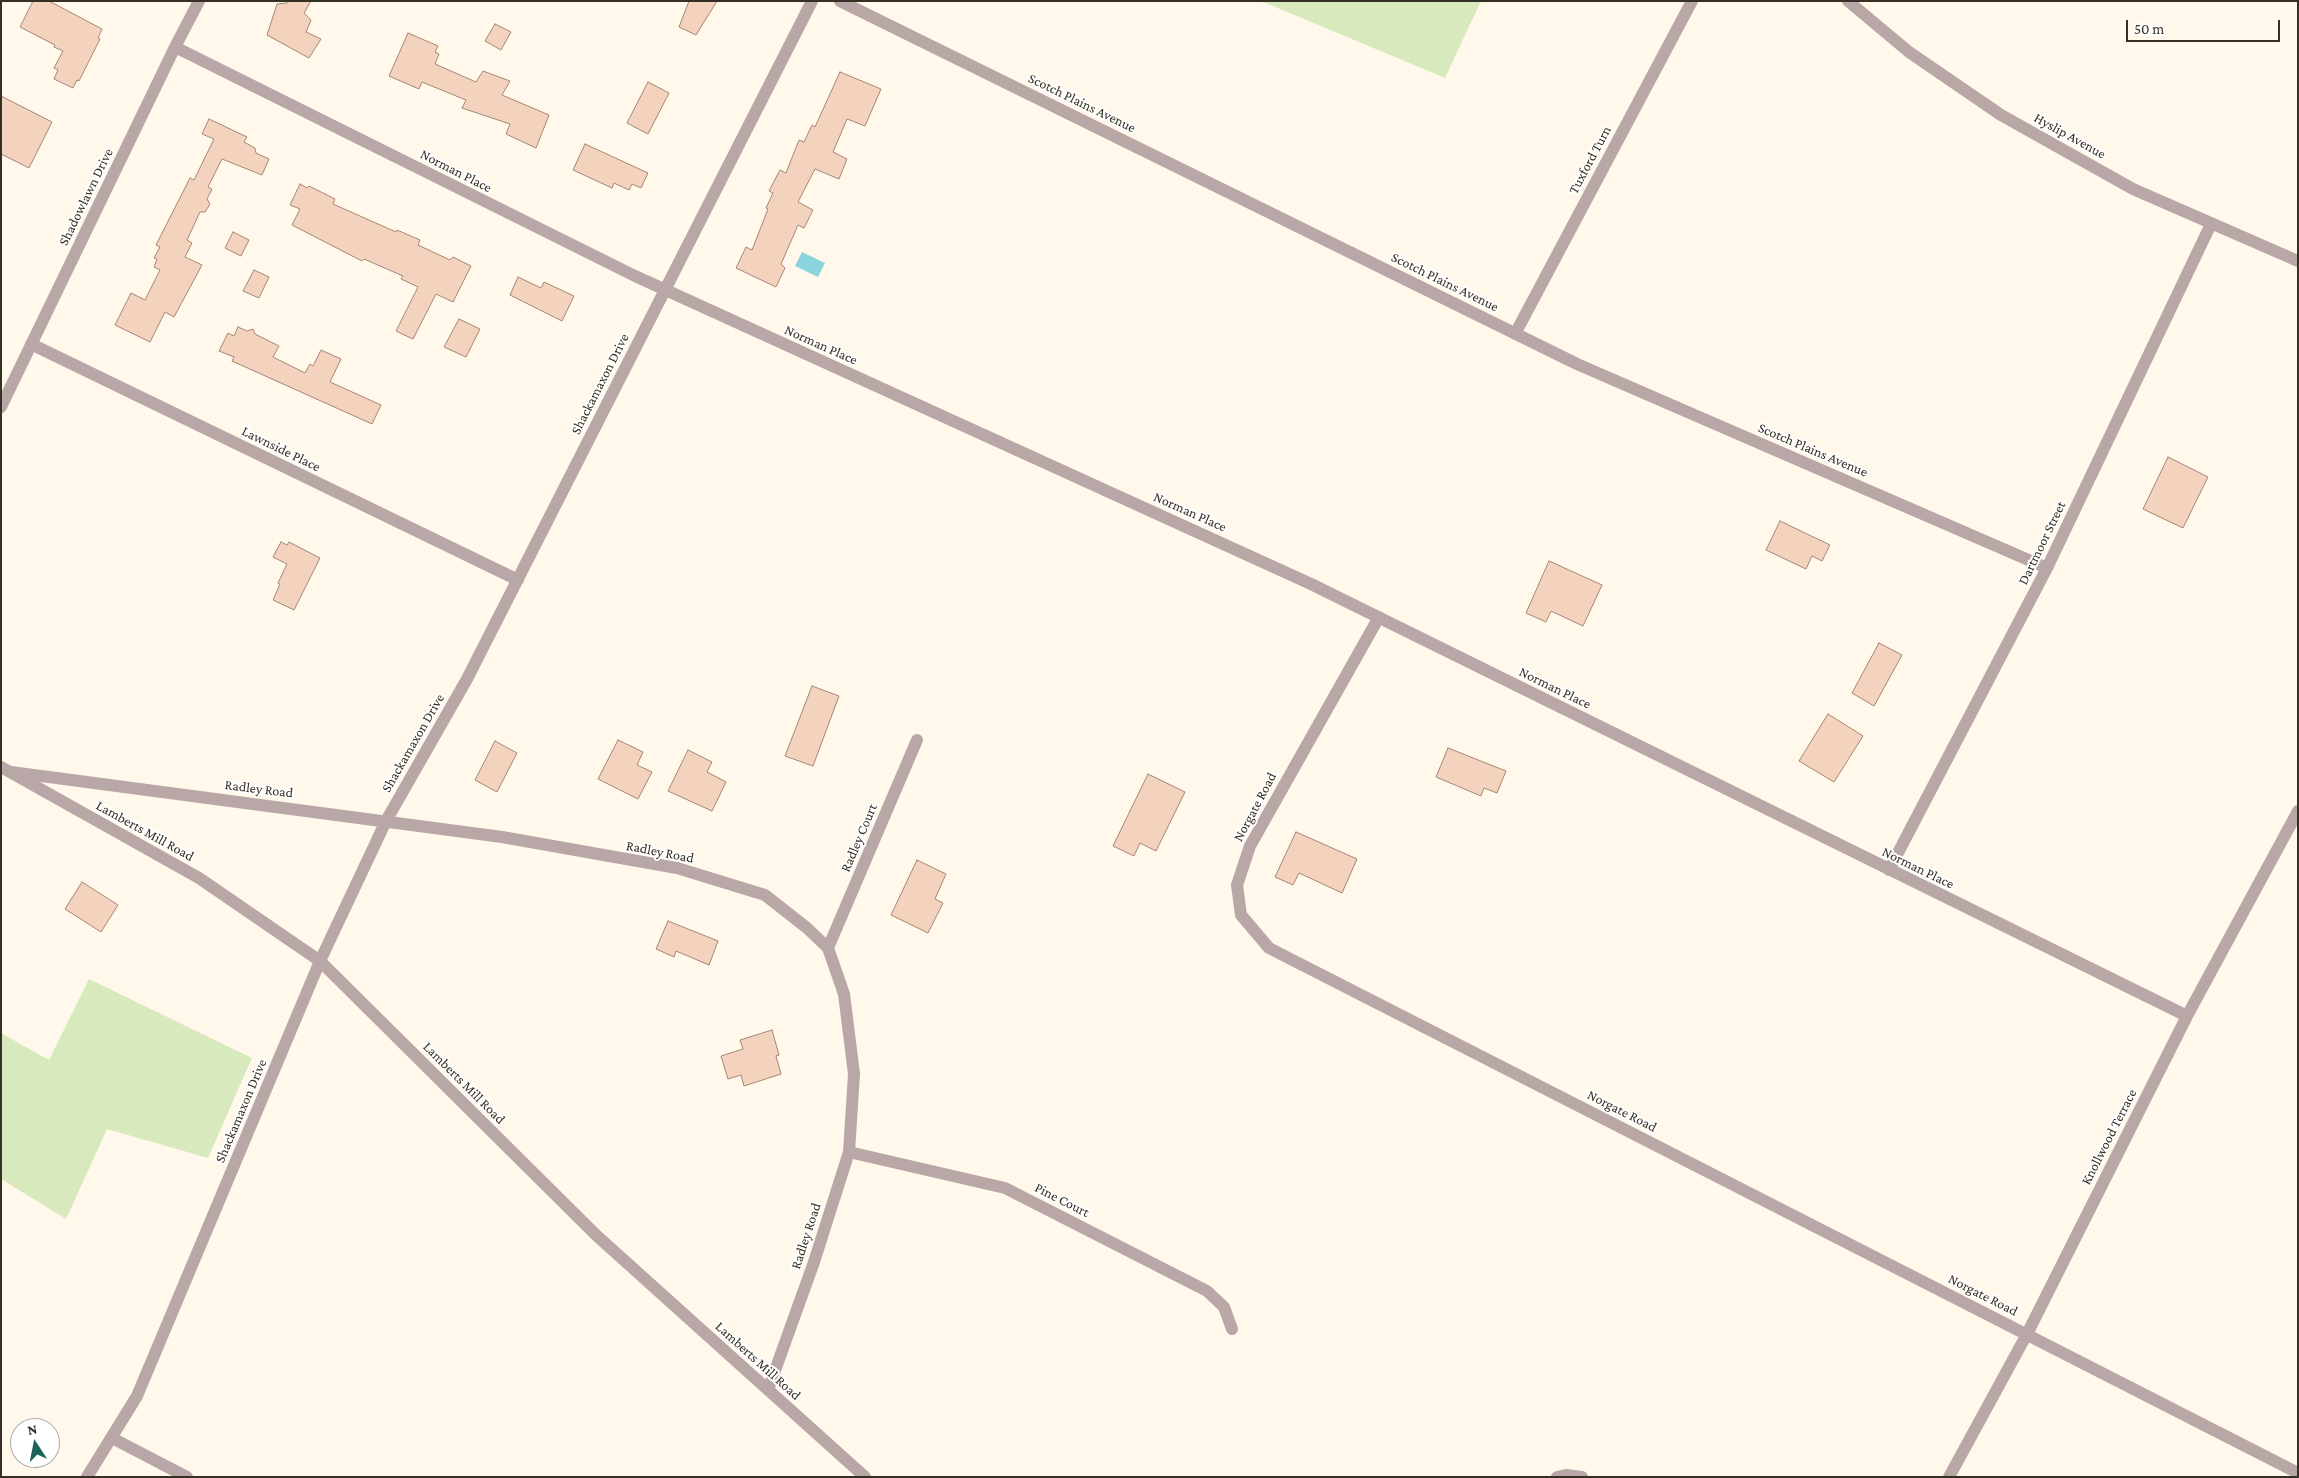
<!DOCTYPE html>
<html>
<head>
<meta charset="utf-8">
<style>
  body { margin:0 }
  #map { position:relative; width:2299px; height:1478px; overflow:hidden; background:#fff8eb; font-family:"Crimson Pro",serif }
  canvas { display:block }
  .frame { position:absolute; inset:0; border:2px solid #362f23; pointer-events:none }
  .north { position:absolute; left:10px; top:1418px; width:50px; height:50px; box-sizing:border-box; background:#fff; border:1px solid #afaca7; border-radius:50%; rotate:349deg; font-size:14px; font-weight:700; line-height:20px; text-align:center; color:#362f23 }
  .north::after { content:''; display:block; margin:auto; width:18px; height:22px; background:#1d6458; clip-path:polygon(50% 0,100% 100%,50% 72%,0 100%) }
  .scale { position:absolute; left:2126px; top:20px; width:154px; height:22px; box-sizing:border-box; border:2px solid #362f23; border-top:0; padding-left:6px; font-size:15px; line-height:18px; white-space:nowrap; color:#362f23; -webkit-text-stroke:4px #fff; paint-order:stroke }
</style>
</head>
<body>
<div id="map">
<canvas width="2299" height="1478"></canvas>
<div class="frame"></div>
<div class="north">N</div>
<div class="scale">50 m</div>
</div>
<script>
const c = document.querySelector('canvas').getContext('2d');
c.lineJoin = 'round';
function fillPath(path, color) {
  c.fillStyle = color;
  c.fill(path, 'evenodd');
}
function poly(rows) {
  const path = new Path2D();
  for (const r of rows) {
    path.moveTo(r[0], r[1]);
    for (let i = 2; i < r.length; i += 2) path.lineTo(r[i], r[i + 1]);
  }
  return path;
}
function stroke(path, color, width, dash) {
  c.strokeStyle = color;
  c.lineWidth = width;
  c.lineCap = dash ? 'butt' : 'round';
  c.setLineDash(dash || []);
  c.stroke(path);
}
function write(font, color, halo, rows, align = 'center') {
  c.font = font + ' "Crimson Pro",serif';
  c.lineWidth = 4;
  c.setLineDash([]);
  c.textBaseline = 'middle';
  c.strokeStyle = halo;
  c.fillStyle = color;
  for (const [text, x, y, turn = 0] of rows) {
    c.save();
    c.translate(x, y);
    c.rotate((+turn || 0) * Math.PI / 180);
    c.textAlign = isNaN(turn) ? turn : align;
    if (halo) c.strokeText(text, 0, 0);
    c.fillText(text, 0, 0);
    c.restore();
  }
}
fillPath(poly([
  [1261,1,1481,1,1445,78],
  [89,979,252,1058,208,1158,107,1129,66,1219,1,1179,1,1033,49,1060]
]), '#d8eabd');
fillPath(poly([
  [802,252,825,263,818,277,795,266]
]), '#8ad4dd');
const building = poly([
  [33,1,49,1,102,29,98,38,100,39,79,81,77,80,73,88,54,79,58,70,54,68,63,51,54,47,55,45,20,27,33,1],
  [288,1,311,1,304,13,311,20,306,32,321,39,309,58,267,35,277,4,287,3,288,1],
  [689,1,717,1,696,35,679,27,689,1],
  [495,24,511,32,501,50,485,41,495,24],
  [408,33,438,46,435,52,439,54,435,64,476,82,483,71,510,81,502,95,549,115,536,148,506,134,510,124,462,108,466,100,422,82,419,89,389,76,408,33],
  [840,72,881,89,865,126,847,119,833,152,847,159,839,179,815,169,798,202,813,210,804,228,798,225,781,264,785,268,776,287,736,268,746,247,752,250,768,209,766,208,773,193,769,191,780,170,786,173,799,140,804,142,812,125,815,127,840,72],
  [648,82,669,93,648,134,627,123,648,82],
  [1,96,52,122,29,168,1,154,1,96],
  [209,119,247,137,244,142,255,148,256,153,269,159,262,175,222,159,208,187,212,189,207,199,210,204,205,212,200,212,187,240,192,243,185,257,202,265,174,317,165,312,150,342,115,325,131,293,145,300,160,270,154,267,157,259,154,258,160,247,156,245,190,178,194,180,214,139,202,134,209,119],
  [585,144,648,173,641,188,632,184,629,190,614,183,612,188,573,170,585,144],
  [300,184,307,188,309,186,335,199,333,204,396,232,397,230,420,240,418,245,450,260,453,257,471,266,453,302,436,294,413,339,396,331,418,287,401,279,403,276,364,259,362,261,292,225,300,209,290,205,300,184],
  [233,232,249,240,241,256,225,248,233,232],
  [254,270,269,277,259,298,243,291,254,270],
  [518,277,541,288,544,282,574,296,562,321,510,295,518,277],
  [459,319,480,329,466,357,444,347,459,319],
  [238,327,247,331,253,329,255,334,279,346,273,357,305,373,310,364,313,366,321,350,341,359,330,382,381,405,372,424,232,361,234,357,219,351,228,333,234,336,238,327],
  [2168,457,2208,477,2183,528,2143,509,2168,457],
  [1780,521,1830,545,1822,561,1812,556,1806,569,1766,550,1780,521],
  [281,542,287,545,289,542,320,558,294,610,273,600,280,584,278,583,287,564,273,557,281,542],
  [1549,561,1602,585,1583,626,1551,611,1546,622,1526,613,1549,561],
  [1879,643,1902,655,1874,706,1852,693,1879,643],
  [812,686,839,696,813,766,785,756,812,686],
  [1828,714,1863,736,1834,782,1799,761,1828,714],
  [618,740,643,752,637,765,652,772,638,799,598,779,618,740],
  [495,741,517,753,497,792,475,780,495,741],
  [1448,748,1506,771,1497,793,1484,788,1481,796,1436,777,1448,748],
  [688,750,712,762,707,772,726,782,712,811,668,791,688,750],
  [1148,774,1185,792,1156,851,1140,843,1134,856,1113,846,1148,774],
  [1296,832,1357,859,1342,893,1299,873,1293,885,1275,877,1296,832],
  [917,860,946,874,935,899,943,903,928,933,891,915,917,860],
  [82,882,118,905,101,932,65,909,82,882],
  [668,921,718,941,709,965,676,951,674,957,656,949,668,921],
  [772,1030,779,1055,776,1056,781,1074,744,1086,741,1075,728,1079,721,1056,743,1049,740,1040,772,1030]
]);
fillPath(building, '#f3d2be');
stroke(building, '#a58674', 1);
stroke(poly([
  [840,1,1577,364,2047,568],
  [1848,1,1909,52,2001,115,2133,189,2298,261],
  [175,47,635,276,1311,584,2187,1016],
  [1515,334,1692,1],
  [31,344,518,580],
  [1,407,175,47,199,1],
  [1379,617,1250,846,1237,885,1241,915,1269,948,2298,1473],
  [1,767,199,878,320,961,596,1235,865,1477],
  [11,772,502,837,677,868,765,895,807,928,828,948,844,994,854,1074,849,1152,814,1262,768,1390],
  [1889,870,2047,568,2211,224],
  [828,948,917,740],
  [849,1152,1005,1188,1207,1291,1224,1307,1232,1329],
  [112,1438,187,1477],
  [87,1477,137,1396,320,961,386,821,467,679,812,1],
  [1557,1477,1566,1475,1582,1477],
  [1949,1477,2027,1334,2187,1016,2298,811]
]), '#b8a7a6', 12);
write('14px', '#362f23', '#fff', [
  ["Scotch Plains Avenue",1082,103,26],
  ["Hyslip Avenue",2070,136,29],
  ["Tuxford Turn",1590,160,-62],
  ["Norman Place",456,171,27],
  ["Shadowlawn Drive",86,197,-64],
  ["Scotch Plains Avenue",1445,282,26],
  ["Norman Place",821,345,24],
  ["Shackamaxon Drive",600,384,-63],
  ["Lawnside Place",281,449,26],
  ["Scotch Plains Avenue",1813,450,23],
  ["Norman Place",1190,512,24],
  ["Dartmoor Street",2042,543,-64],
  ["Norman Place",1555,688,26],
  ["Shackamaxon Drive",413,743,-60],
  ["Radley Road",259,789,7],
  ["Norgate Road",1255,807,-62],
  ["Lamberts Mill Road",145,831,29],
  ["Radley Court",859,838,-67],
  ["Radley Road",660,852,11],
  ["Norman Place",1918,868,26],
  ["Lamberts Mill Road",464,1083,45],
  ["Shackamaxon Drive",241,1111,-67],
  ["Norgate Road",1622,1111,27],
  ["Knollwood Terrace",2109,1137,-63],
  ["Pine Court",1062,1200,27],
  ["Radley Road",806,1236,-72],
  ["Norgate Road",1983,1295,27],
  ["Lamberts Mill Road",758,1361,42]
]);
</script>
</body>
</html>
